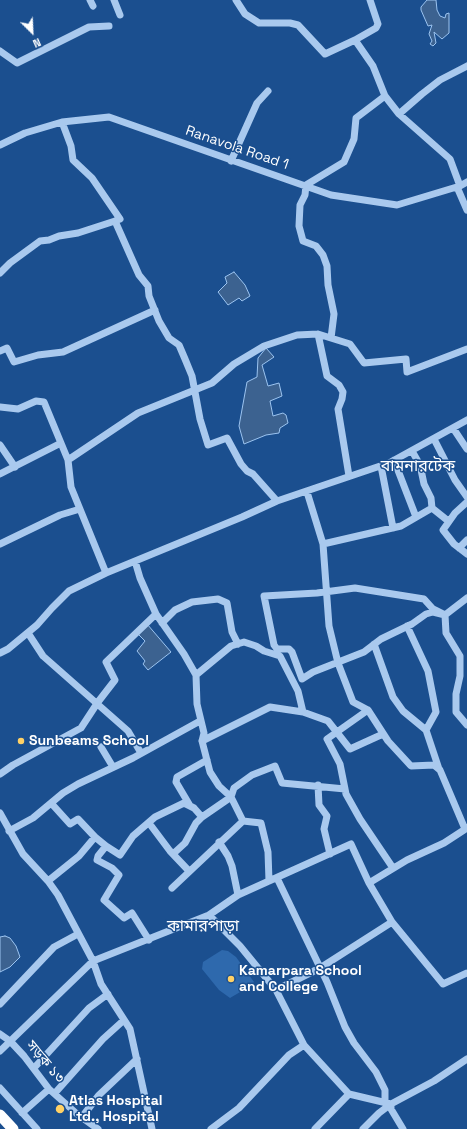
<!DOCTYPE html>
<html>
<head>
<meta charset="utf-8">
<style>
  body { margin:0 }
  #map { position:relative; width:467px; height:1129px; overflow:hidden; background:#1b4f8f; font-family:"Space Grotesk",sans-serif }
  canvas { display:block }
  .north { position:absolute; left:12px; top:12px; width:40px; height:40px; -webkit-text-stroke:3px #1b4f8f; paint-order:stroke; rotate:156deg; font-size:11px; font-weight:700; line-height:16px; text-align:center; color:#fff }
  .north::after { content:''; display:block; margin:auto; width:14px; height:18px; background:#fff; clip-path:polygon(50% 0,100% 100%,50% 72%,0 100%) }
</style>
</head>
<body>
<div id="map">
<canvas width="467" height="1129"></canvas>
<div class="north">N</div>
</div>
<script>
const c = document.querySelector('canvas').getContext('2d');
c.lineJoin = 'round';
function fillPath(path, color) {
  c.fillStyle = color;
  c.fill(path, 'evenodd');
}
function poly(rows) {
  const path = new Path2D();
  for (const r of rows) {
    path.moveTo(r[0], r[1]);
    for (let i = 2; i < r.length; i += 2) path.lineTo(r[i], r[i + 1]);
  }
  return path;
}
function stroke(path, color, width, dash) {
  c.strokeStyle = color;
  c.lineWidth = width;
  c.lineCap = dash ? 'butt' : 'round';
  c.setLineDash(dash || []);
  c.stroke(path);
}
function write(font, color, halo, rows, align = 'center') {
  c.font = font + ' "Space Grotesk","Noto Sans Bengali",sans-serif';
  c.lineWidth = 3;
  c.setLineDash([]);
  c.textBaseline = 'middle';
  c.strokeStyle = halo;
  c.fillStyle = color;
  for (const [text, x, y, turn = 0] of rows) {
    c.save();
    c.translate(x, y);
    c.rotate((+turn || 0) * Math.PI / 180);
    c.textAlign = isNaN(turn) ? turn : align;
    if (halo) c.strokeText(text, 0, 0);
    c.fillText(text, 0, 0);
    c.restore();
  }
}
fillPath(poly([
  [222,950,228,951,236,957,254,982,247,988,230,998,219,990,202,969,203,962]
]), '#2e69ad');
const water = poly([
  [427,0,436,0,437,10,440,16,445,18,446,14,449,13,449,33,442,39,434,32,436,43,433,46,430,44,432,41,429,34,432,25,428,26,421,10,421,7,427,0],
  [234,272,245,285,250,296,242,301,239,298,228,305,218,292,227,283,225,277,234,272],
  [266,348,274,357,262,365,268,386,279,383,282,396,270,401,273,416,283,413,286,415,288,423,280,428,279,433,266,435,244,444,239,426,247,382,257,377,258,358,266,348],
  [147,624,171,652,148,670,143,664,145,661,137,651,145,641,137,633,147,624],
  [5,936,10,938,16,946,20,957,10,967,0,972,0,937,5,936]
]);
fillPath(water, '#3c6290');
stroke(water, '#9cc4f0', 1);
stroke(poly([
  [90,0,93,6],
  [114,0,120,15],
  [236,0,245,14,259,23,290,23,298,25,325,54,355,40,373,66,385,96,399,114,450,159,460,186],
  [355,40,376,28,378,24,370,0],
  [0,51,17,63,89,27,109,26],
  [399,114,422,94,440,80,467,66],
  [62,122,71,146,73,160,92,178,120,219,115,221,139,275,148,286,149,296,159,321,169,338,179,345,185,359,192,376,200,419,208,445,227,438,241,464,247,471,253,474,277,501],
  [0,145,25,133,62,122,109,117,331,195,397,205,460,186,467,182],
  [231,161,257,103,268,91],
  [457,187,467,210],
  [0,273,10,263,40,241,49,240,59,236,78,233,115,221],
  [318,334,327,376,339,385,343,392,342,399,338,409,349,476],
  [331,338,334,314,328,285,327,266,323,255,316,246,303,241,299,226,300,205,305,195,306,185,344,162,354,139,356,118,385,96],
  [0,351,7,348,14,362,38,355,63,352,155,310],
  [0,407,18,409,36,401,44,402,68,460,71,487,106,573],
  [453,428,467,449],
  [434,439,455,480,467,497],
  [0,445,15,467],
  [412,451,420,465,424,484,431,498,432,508],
  [68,460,138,413,212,383,234,364,264,346,297,335,318,334,350,344,364,363,406,359,407,372,467,349],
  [394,460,416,517],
  [381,466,393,528],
  [0,474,61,443],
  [307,492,323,544,329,626,338,663,353,702,368,710,388,741,411,766,434,765,440,770,465,829],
  [467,502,455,513,443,530,454,544,467,554],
  [0,544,60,515,80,509],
  [323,544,401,526,432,508,447,520],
  [459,548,467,540],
  [135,561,140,578,156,614,184,654,196,675,197,704,204,733,202,741,210,772,219,786,231,797,243,821,261,823,268,852,269,881],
  [467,598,445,615,433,609,424,599,355,588,317,593,264,596,274,645,277,649,289,649,292,652,302,679,313,672,364,652,381,639,412,624,426,614,433,612,445,615,446,633,460,656,460,676,456,694,456,712,467,725],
  [162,623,175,610,192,602,218,599,227,603,232,632,238,644],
  [407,626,428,671,436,712,426,730,439,769],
  [28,633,43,656,128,731,141,753],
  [374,644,393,697,403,711,426,730],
  [0,653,8,649,37,625,52,608,69,591,106,573,242,517,277,501,389,463,467,420],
  [196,675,231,646,244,642,256,646,264,651,280,656,298,691,303,712],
  [368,710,327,739,340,764,346,794,360,819,393,868],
  [202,741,270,707,303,712,328,721,350,749,383,734],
  [101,747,113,767],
  [0,774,13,765,81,728,98,702,115,680,106,662,156,614],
  [318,785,319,805,327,816,324,829,330,854],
  [189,804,176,782,177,777,207,760],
  [0,813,23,854,48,881,58,895,93,961,101,984,130,1029,152,1129],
  [149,823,170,851,189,871],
  [9,831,33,818,63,793,78,784,133,758,200,721],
  [95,837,106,846,98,856,97,860,112,868,119,875,104,900,124,918,132,913,149,940],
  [219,842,228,856,232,866,238,895],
  [106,846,120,855,133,836,155,817,184,803,194,808,202,817,231,797,234,788,252,775,275,766,282,783,345,789],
  [173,854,185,843,196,823,202,817],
  [277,878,327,982,345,1027,354,1043,376,1072,385,1090,385,1103],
  [48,881,79,856,95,837,78,819,70,824,51,803],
  [172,888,243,821],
  [209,915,240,946,276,990,304,1045,349,1094],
  [392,922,443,984,467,973],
  [276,990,320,968,392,922,369,883],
  [0,1004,54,947,78,934],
  [0,1034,10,1041,24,1056,49,1089,77,1114,98,1129],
  [0,1051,93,961,209,915,238,895,351,844,369,883,407,860,444,843,467,828],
  [34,1068,89,1008,108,994],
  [0,1088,37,1129],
  [55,1093,103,1039,124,1020],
  [22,1113,49,1089],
  [82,1117,99,1095,137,1059],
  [211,1129,239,1108,289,1055,304,1045],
  [315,1129,349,1094,391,1104,434,1081,467,1059],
  [363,1129,379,1113,391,1104,391,1109,403,1129]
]), '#a9c9ee', 7);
stroke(poly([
  [0,1115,13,1129]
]), '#fff', 11);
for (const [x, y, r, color] of [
  [21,741,4,"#ffd166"],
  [231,979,4,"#ffd166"],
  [60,1109,5,"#ffd166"]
]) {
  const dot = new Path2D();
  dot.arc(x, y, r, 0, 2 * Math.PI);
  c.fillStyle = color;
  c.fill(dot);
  stroke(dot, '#1b4f8f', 1.5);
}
write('14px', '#fff', '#1b4f8f', [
  ["Ranavola Road 1",237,148,19],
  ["সড়ক ১৩",45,1062,50]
]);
write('bold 14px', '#fff', '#1b4f8f', [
  ["Sunbeams School",29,741],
  ["Kamarpara School",239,971],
  ["and College",239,987],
  ["Atlas Hospital",69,1101],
  ["Ltd., Hospital",69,1117]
], 'left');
write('16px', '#fff', '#1b4f8f', [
  ["বামনারটেক",418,467],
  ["কামারপাড়া",203,927]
]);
</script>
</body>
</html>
